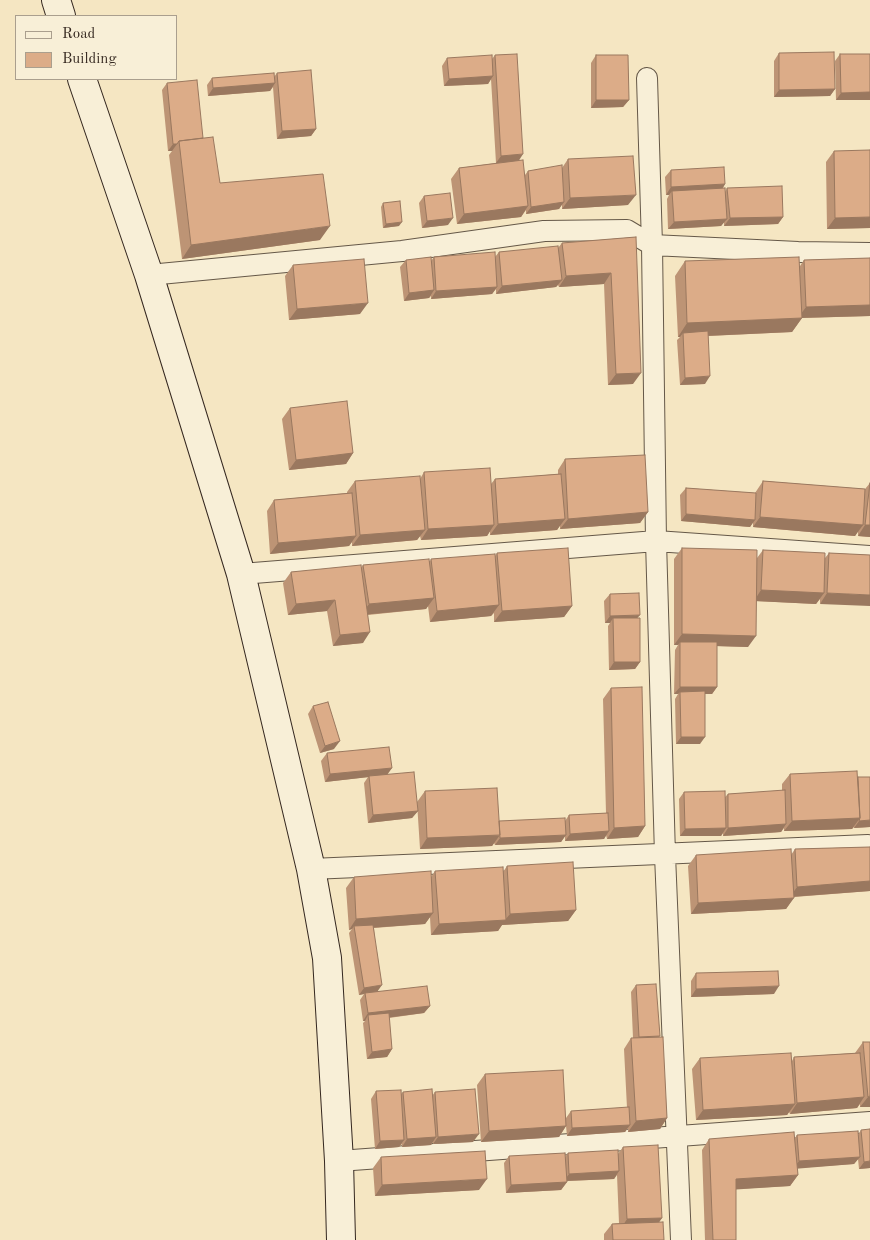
<!DOCTYPE html>
<html>
<head>
<meta charset="utf-8">
<style>
  body { margin:0 }
  #map { position:relative; width:870px; height:1240px; overflow:hidden; background:#f5e6c2; font-family:"Old Standard TT",serif }
  canvas { display:block }
  .legend { position:absolute; left:15px; top:15px; width:162px; height:65px; box-sizing:border-box; background:#f8efd7; border:1px solid #aa9f8e; margin:0; padding:6px 9px; list-style:none; font-size:15px; color:#352820 }
  .legend li { display:flex; align-items:center; gap:10px; height:25px }
  .legend b { width:25px; border:1px solid #aa9f8e }
</style>
</head>
<body>
<div id="map">
<canvas width="870" height="1240"></canvas>
<ul class="legend">
<li><b style="height:6px;background:#f8efd7"></b>Road</li>
<li><b style="height:14px;background:#dcac88"></b>Building</li>
</ul>
</div>
<script>
const c = document.querySelector('canvas').getContext('2d');
c.lineJoin = 'round';
function poly(rows) {
  const path = new Path2D();
  for (const r of rows) {
    path.moveTo(r[0], r[1]);
    for (let i = 2; i < r.length; i += 2) path.lineTo(r[i], r[i + 1]);
  }
  return path;
}
function stroke(path, color, width, dash) {
  c.strokeStyle = color;
  c.lineWidth = width;
  c.lineCap = dash ? 'butt' : 'round';
  c.setLineDash(dash || []);
  c.stroke(path);
}
function fillPath(path, color) {
  c.fillStyle = color;
  c.fill(path, 'evenodd');
}
const minor = poly([
  [647,78,652,245,656,541,665,855,681,1240],
  [149,275,402,251,544,231,627,230,652,245,798,252,870,253],
  [241,574,656,541,870,556],
  [311,869,868,845],
  [339,1161,870,1122]
]);
const secondary = poly([
  [56,0,61,16],
  [82,79,149,275,241,574,311,869,327,958,339,1161,341,1240]
]);
stroke(minor, '#655848', 22);
stroke(secondary, '#352820', 30);
stroke(minor, '#f8efd7', 20);
stroke(secondary, '#f8efd7', 28);
fillPath(poly([
  [779,53,835,89,830,96,774,97,774,61],
  [840,54,870,54,870,100,836,100,835,61],
  [495,55,519,161,525,175,528,171,562,168,568,159,628,205,562,209,562,204,559,209,526,214,526,210,521,217,457,224,451,179,459,168,496,163,491,79,488,84,444,86,442,66,447,58,492,59],
  [596,55,629,100,623,107,591,108,591,63],
  [277,73,316,129,311,136,277,139,273,87,270,91,208,96,207,85,212,78,274,77],
  [167,83,203,138,220,183,320,240,182,259,169,155,172,151,168,151,162,90],
  [834,151,870,228,827,229,826,162],
  [671,170,725,184,723,188,725,192,727,188,783,217,778,224,724,226,724,222,721,226,668,229,667,199,669,195,666,195,665,177],
  [424,196,448,225,422,228,419,203],
  [383,203,399,226,383,228,381,207],
  [636,237,633,384,608,385,604,284,559,287,558,285,556,287,496,294,496,289,492,294,431,299,431,296,429,298,404,301,400,267,406,260,431,261,434,257,495,257,499,252,558,248,562,243],
  [870,258,870,316,802,318,792,332,708,336,705,384,680,385,677,340,680,337,678,337,675,276,685,261,800,266,804,260],
  [293,265,360,314,289,320,285,276],
  [290,408,353,453,346,464,289,470,282,419],
  [565,459,648,512,640,523,560,529,560,525,557,530,490,535,490,531,487,536,421,540,420,536,417,540,352,546,352,542,349,546,270,554,267,511,274,500,347,493,347,492,355,481,420,479,424,472,491,484,495,479,558,474,558,470],
  [763,481,865,489,870,483,870,537,858,536,858,531,855,536,753,527,753,522,750,527,681,521,680,495,686,488,755,493],
  [682,548,757,558,763,550,825,558,829,553,870,555,820,604,820,599,816,604,756,601,748,647,717,646,717,687,712,694,705,694,700,744,676,744,675,699,678,694,674,694,675,650,678,645,674,645,674,559],
  [497,553,572,606,564,617,494,622,494,613,491,616,430,622,428,606,426,609,368,615,363,643,333,646,327,611,288,615,283,583,291,572,361,568,363,565,430,561,431,559,495,556],
  [610,594,637,618,640,662,635,669,609,670,608,626,610,623,605,623,604,601],
  [611,688,645,826,638,837,607,839,606,835,604,839,565,841,565,836,561,842,495,845,494,843,492,846,420,849,417,802,425,791,499,821,565,821,569,815,606,813,603,699],
  [313,706,334,749,320,753,308,714],
  [327,753,392,768,387,774,418,811,412,818,368,823,364,783,368,777,325,782,321,761],
  [790,774,858,777,870,827,854,828,854,827,852,829,784,831,784,828,781,832,723,836,723,833,721,836,680,836,679,799,684,792,725,797,728,794,782,791,782,784],
  [870,847,870,891,794,897,786,909,691,914,688,866,696,855,791,855,795,849],
  [507,866,576,910,568,921,502,925,498,931,431,935,430,917,425,924,374,928,378,991,430,1006,424,1013,389,1018,392,1049,387,1057,367,1059,363,1023,365,1021,363,1021,360,1000,364,994,359,995,349,933,352,929,349,930,346,888,354,877,431,877,435,871,503,872],
  [696,973,774,994,691,997,691,981],
  [636,985,660,1036,659,1037,667,1118,660,1129,628,1132,628,1128,625,1132,567,1136,566,1126,559,1137,481,1142,477,1085,485,1074,566,1118,571,1111,627,1108,624,1049,631,1038,633,1038,631,992],
  [863,1042,870,1107,860,1107,860,1104,857,1108,790,1114,789,1112,787,1115,696,1120,692,1069,700,1058,792,1061,794,1057,855,1053],
  [376,1091,401,1094,403,1092,432,1096,435,1092,473,1142,433,1144,433,1142,431,1145,402,1147,402,1144,399,1147,375,1149,371,1099],
  [861,1130,870,1168,859,1169,858,1159,854,1164,797,1168,798,1175,790,1186,736,1189,736,1240,705,1240,702,1150,709,1139,795,1138,797,1135,858,1135],
  [623,1147,662,1218,659,1222,664,1240,604,1240,604,1234,612,1224,619,1223,617,1175,614,1179,566,1181,567,1182,561,1190,506,1193,504,1163,509,1156,565,1157,568,1153,618,1154],
  [381,1157,479,1190,375,1196,373,1168]
]), '#bd9475');
fillPath(poly([
  [493,76,488,84,444,86,449,79],
  [275,83,270,91,208,96,213,88],
  [835,89,830,96,774,97,779,90],
  [870,92,870,100,836,100,841,93],
  [596,100,629,100,623,107,591,108],
  [316,129,311,136,277,139,282,131],
  [173,144,177,144,172,151,168,151],
  [523,154,518,162,496,163,501,156],
  [725,184,720,192,672,191,669,195,666,195,671,187],
  [636,195,628,205,562,209,570,198],
  [564,202,559,209,526,214,531,207],
  [528,206,521,217,457,224,464,214],
  [783,217,778,224,724,226,730,218],
  [870,217,870,228,827,229,835,218],
  [453,218,448,225,422,228,427,221],
  [727,219,721,226,668,229,674,222],
  [402,222,399,226,383,228,386,224],
  [330,226,320,240,182,259,191,245],
  [611,273,604,284,559,287,566,276],
  [562,280,556,287,496,294,502,286],
  [497,287,492,294,431,299,436,291],
  [434,290,429,298,404,301,409,293],
  [368,303,360,314,289,320,297,309],
  [870,305,870,316,798,318,806,307],
  [802,318,792,332,683,337,683,333,680,337,678,337,687,323],
  [641,373,633,384,608,385,616,374],
  [710,376,705,384,680,385,685,378],
  [353,453,346,464,289,470,296,460],
  [648,512,640,523,560,529,568,519],
  [686,514,755,520,750,527,681,521],
  [760,517,863,525,855,536,753,527],
  [565,519,557,530,490,535,498,524],
  [494,525,487,536,421,540,428,529],
  [865,525,870,525,870,537,858,536],
  [425,530,417,540,352,546,360,535],
  [356,536,349,546,270,554,278,543],
  [761,590,824,593,816,604,754,601],
  [827,593,870,595,870,606,820,604],
  [434,598,426,609,361,615,369,604],
  [335,600,327,611,288,615,296,604],
  [499,605,491,616,430,622,437,611],
  [572,606,564,617,494,622,502,611],
  [640,615,634,622,613,618,610,623,605,623,610,616],
  [370,632,363,643,333,646,340,635],
  [682,634,756,636,748,647,680,645,680,642,678,645,674,645],
  [614,662,640,662,635,669,609,670],
  [680,687,717,687,712,694,680,694,680,692,678,694,674,694],
  [681,737,705,737,700,744,676,744],
  [340,741,334,749,320,753,325,746],
  [392,768,387,775,325,782,330,774],
  [418,811,412,818,368,823,373,815],
  [860,818,852,829,784,831,792,821],
  [870,820,870,827,854,828,859,821],
  [786,824,781,832,723,836,728,828],
  [645,826,638,837,607,839,614,828],
  [726,828,721,836,680,836,685,829],
  [609,831,604,839,565,841,570,834],
  [500,835,492,846,420,849,427,838],
  [566,835,561,842,495,845,500,838],
  [870,881,870,891,790,897,797,887],
  [794,898,786,909,691,914,698,903],
  [576,910,568,921,502,925,498,931,431,935,439,924,505,920,510,914],
  [433,913,425,924,355,929,354,926,352,929,349,930,356,919],
  [382,985,377,992,365,993,364,994,359,995,364,988],
  [779,986,774,994,691,997,696,989],
  [430,1006,424,1013,369,1020,368,1015,365,1021,363,1021,368,1013],
  [392,1049,387,1057,367,1059,372,1052],
  [870,1096,870,1107,860,1107,868,1097],
  [864,1097,857,1108,790,1114,797,1103],
  [795,1104,787,1115,696,1120,703,1110],
  [667,1118,660,1129,628,1132,636,1121],
  [630,1125,625,1132,567,1136,572,1128],
  [566,1126,559,1137,481,1142,489,1131],
  [479,1134,473,1142,433,1144,438,1137],
  [436,1137,431,1145,402,1147,407,1139],
  [404,1140,399,1147,375,1149,380,1141],
  [860,1157,854,1164,793,1169,799,1161],
  [870,1161,870,1168,859,1169,864,1162],
  [619,1171,614,1179,564,1181,569,1174],
  [798,1175,790,1186,728,1190,736,1179],
  [487,1179,479,1190,375,1196,382,1185],
  [567,1182,561,1190,506,1193,511,1185],
  [662,1218,655,1228,620,1230,627,1219]
]), '#9a785f');
const building = poly([
  [834,52,835,89,779,90,779,53,834,52],
  [517,54,523,154,501,156,495,55,517,54],
  [840,54,870,54,870,92,841,93,840,54],
  [492,55,493,76,449,79,447,58,492,55],
  [596,55,628,55,629,100,596,100,596,55],
  [311,70,316,129,282,131,277,73,311,70],
  [274,73,275,83,213,88,212,78,274,73],
  [197,80,203,138,179,141,177,144,173,144,167,83,197,80],
  [213,137,220,183,323,174,330,226,191,245,179,141,213,137],
  [870,150,870,217,835,218,834,151,870,150],
  [633,156,636,195,570,198,568,159,633,156],
  [523,160,528,206,464,214,459,168,523,160],
  [562,165,564,202,531,207,528,171,562,165],
  [724,167,725,184,671,187,671,170,724,167],
  [782,186,783,217,730,218,727,188,782,186],
  [725,188,727,219,674,222,672,191,725,188],
  [450,193,453,218,427,221,424,196,450,193],
  [400,201,402,222,386,224,383,203,400,201],
  [636,237,641,373,616,374,611,273,566,276,562,243,636,237],
  [558,246,562,280,502,286,499,252,558,246],
  [495,252,497,287,436,291,434,257,495,252],
  [431,257,434,290,409,293,406,260,431,257],
  [799,257,802,318,687,323,685,261,799,257],
  [870,258,870,305,806,307,804,260,870,258],
  [364,259,368,303,297,309,293,265,364,259],
  [708,331,710,376,685,378,683,333,708,331],
  [347,401,353,453,296,460,290,408,347,401],
  [645,455,648,512,568,519,565,459,645,455],
  [490,468,494,525,428,529,424,472,490,468],
  [561,474,565,519,498,524,495,479,561,474],
  [420,476,425,530,360,535,355,481,420,476],
  [763,481,865,489,863,525,760,517,763,481],
  [870,483,870,525,865,525,870,483],
  [686,488,756,493,755,520,686,514,686,488],
  [352,493,356,536,278,543,274,500,352,493],
  [568,548,572,606,502,611,497,553,568,548],
  [682,548,757,550,756,636,682,634,682,548],
  [763,550,825,553,824,593,761,590,763,550],
  [829,553,870,555,870,595,827,593,829,553],
  [495,554,499,605,437,611,431,559,495,554],
  [429,559,434,598,369,604,363,565,429,559],
  [361,565,370,632,340,635,335,600,296,604,291,572,361,565],
  [639,593,640,615,610,616,610,594,639,593],
  [613,618,640,618,640,662,614,662,613,618],
  [680,642,717,642,717,687,680,687,680,642],
  [642,687,645,826,614,828,611,688,642,687],
  [705,691,705,737,681,737,680,692,705,691],
  [328,702,340,741,325,746,313,706,328,702],
  [389,747,392,768,330,774,327,753,389,747],
  [857,771,860,818,792,821,790,774,857,771],
  [414,772,418,811,373,815,369,776,414,772],
  [858,777,870,777,870,820,859,821,860,818,858,777],
  [497,788,500,835,427,838,425,791,497,788],
  [785,790,786,824,728,828,728,794,785,790],
  [725,791,726,828,685,829,684,792,725,791],
  [608,813,609,831,570,834,569,815,608,813],
  [565,818,566,835,500,838,499,821,565,818],
  [870,847,870,881,797,887,795,849,870,847],
  [791,849,794,898,698,903,696,855,791,849],
  [573,862,576,910,510,914,507,866,573,862],
  [503,867,506,920,439,924,435,871,503,867],
  [431,871,433,913,356,919,354,877,431,871],
  [373,925,382,985,364,988,354,926,373,925],
  [778,971,779,986,696,989,696,973,778,971],
  [656,984,660,1036,639,1037,636,985,656,984],
  [427,986,430,1006,368,1013,365,993,427,986],
  [389,1013,392,1049,372,1052,368,1015,389,1013],
  [663,1037,667,1118,636,1121,631,1038,663,1037],
  [863,1042,870,1042,870,1096,868,1097,863,1042],
  [791,1053,795,1104,703,1110,700,1058,791,1053],
  [860,1053,864,1097,797,1103,794,1057,860,1053],
  [563,1070,566,1126,489,1131,485,1074,563,1070],
  [432,1089,436,1137,407,1139,403,1092,432,1089],
  [475,1089,479,1134,438,1137,435,1092,475,1089],
  [401,1090,404,1140,380,1141,376,1091,401,1090],
  [629,1107,630,1125,572,1128,571,1111,629,1107],
  [870,1129,870,1161,864,1162,861,1130,870,1129],
  [858,1131,860,1157,799,1161,797,1135,858,1131],
  [794,1132,798,1175,736,1179,736,1240,713,1240,709,1139,794,1132],
  [658,1145,662,1218,627,1219,623,1147,658,1145],
  [618,1150,619,1171,569,1174,568,1153,618,1150],
  [485,1151,487,1179,382,1185,381,1157,485,1151],
  [565,1153,567,1182,511,1185,509,1156,565,1153],
  [663,1222,664,1240,613,1240,612,1224,663,1222]
]);
fillPath(building, '#dcac88');
stroke(building, '#9a785f', 1);
</script>
</body>
</html>
